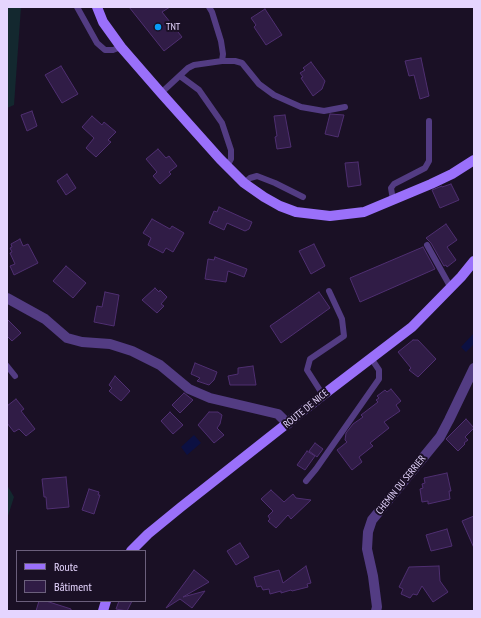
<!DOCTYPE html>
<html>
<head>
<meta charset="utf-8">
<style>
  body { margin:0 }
  #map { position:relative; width:481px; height:618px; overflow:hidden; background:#1a1025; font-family:"PT Sans Narrow",sans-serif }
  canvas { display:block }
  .frame { position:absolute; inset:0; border:8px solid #e5d5fe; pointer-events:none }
  .legend { position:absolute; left:16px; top:550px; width:130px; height:52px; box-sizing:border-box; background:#1a1025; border:1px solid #6b5f7c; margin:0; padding:5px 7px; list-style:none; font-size:12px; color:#e5d5fe }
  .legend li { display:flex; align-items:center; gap:8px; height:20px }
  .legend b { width:20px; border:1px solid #6b5f7c }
</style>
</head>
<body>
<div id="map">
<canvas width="481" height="618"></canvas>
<div class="frame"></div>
<ul class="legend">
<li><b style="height:5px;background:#9a70fa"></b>Route</li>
<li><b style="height:11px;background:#301c46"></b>Bâtiment</li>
</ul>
</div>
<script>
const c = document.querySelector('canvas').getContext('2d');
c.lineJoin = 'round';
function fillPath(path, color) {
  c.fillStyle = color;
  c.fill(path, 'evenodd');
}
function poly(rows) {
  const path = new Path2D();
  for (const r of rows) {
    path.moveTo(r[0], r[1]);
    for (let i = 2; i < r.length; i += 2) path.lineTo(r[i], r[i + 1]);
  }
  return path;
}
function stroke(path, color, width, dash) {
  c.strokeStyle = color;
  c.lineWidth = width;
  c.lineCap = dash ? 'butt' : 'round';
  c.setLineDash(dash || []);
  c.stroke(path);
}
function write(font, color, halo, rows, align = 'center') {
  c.font = font + ' "PT Sans Narrow",sans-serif';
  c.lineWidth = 4;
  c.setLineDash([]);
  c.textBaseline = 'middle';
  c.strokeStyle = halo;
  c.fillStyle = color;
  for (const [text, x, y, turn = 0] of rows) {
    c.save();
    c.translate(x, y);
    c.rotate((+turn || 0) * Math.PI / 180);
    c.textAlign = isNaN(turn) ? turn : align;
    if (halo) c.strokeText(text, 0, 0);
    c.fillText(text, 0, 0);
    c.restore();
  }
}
fillPath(poly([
  [7,7,21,7,14,105,7,108],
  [7,485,14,497,7,519]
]), '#13282f');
fillPath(poly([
  [473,334,474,344,466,352,461,347],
  [194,435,201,443,187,455,181,447]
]), '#0c1042');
const building = poly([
  [129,7,170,7,162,12,182,37,164,51,129,7],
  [265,9,282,35,266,45,254,27,256,25,251,18,265,9],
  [421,58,429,96,420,99,414,75,409,76,405,61,421,58],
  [311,62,325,81,322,89,313,96,301,78,303,77,300,73,305,70,303,68,311,62],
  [61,66,78,94,62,103,45,75,61,66],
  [32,111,37,126,27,131,21,115,32,111],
  [330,114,344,115,338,137,325,134,330,114],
  [285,115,291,147,277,149,275,137,277,136,274,116,285,115],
  [92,116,102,125,104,122,116,132,108,140,111,142,96,157,86,148,94,138,82,127,92,116],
  [158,149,166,158,169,156,177,166,169,172,171,174,160,184,153,176,157,172,146,159,158,149],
  [358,162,361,185,348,187,345,163,358,162],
  [67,174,76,188,66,195,57,181,67,174],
  [451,184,459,200,440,208,432,190,442,186,442,187,451,184],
  [219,207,252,222,249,229,245,231,227,223,224,230,209,223,214,211,217,212,219,207],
  [152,219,170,229,172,226,184,233,173,252,166,248,163,253,148,245,151,238,143,233,152,219],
  [446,224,457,240,447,247,456,260,447,267,446,265,444,266,431,243,426,238,446,224],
  [20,239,23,246,28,244,38,263,14,275,10,266,15,264,10,253,12,252,10,248,12,247,11,244,20,239],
  [314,244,325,266,311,274,299,251,314,244],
  [423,247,435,269,360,302,350,278,423,247],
  [215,257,247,269,244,277,228,271,226,282,205,279,208,259,214,260,215,257],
  [66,266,86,283,73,298,53,281,66,266],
  [155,288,159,292,160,290,167,297,161,304,164,306,157,313,142,300,155,288],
  [105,292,119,295,114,326,94,322,97,306,102,307,105,292],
  [319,292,330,308,281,343,270,326,319,292],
  [7,319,21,333,12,341,7,336,7,319],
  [413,340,418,340,436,359,418,377,409,370,411,368,398,352,413,340],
  [195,363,217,372,214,380,209,385,197,381,200,378,191,374,195,363],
  [253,366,256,385,230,385,228,376,238,374,238,368,253,366],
  [115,376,130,391,121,401,109,391,112,388,109,385,115,376],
  [391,389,401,401,396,405,400,411,384,422,389,428,370,443,373,446,359,457,362,462,352,470,337,450,347,442,345,440,346,433,353,424,363,417,361,415,378,402,376,400,379,398,377,396,385,390,387,392,391,389],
  [184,393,193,400,180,413,172,405,184,393],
  [16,399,24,409,21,411,35,429,26,436,19,429,14,432,7,423,7,406,16,399],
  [170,412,183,425,173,434,161,421,170,412],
  [209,412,218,412,222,415,220,424,217,428,224,435,214,443,198,425,209,412],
  [466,419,474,428,465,437,468,440,464,443,465,444,458,451,446,439,466,419],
  [315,443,323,449,317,457,309,451,315,443],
  [307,451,315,456,305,470,297,465,307,451],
  [447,473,451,491,449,491,450,499,428,504,428,501,422,502,420,489,423,488,422,484,425,483,424,478,447,473],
  [66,477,69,507,47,509,46,497,44,497,42,479,66,477],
  [89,489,99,492,98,495,100,495,94,514,82,510,89,489],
  [271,490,284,502,293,494,296,498,311,500,291,519,288,515,276,528,268,521,270,519,268,516,273,511,261,499,271,490],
  [474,516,474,548,462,521,474,516],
  [447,529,452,546,431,551,426,535,447,529],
  [240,543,249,557,236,565,227,551,240,543],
  [306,566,311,583,307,584,308,587,292,591,291,590,281,593,281,591,270,594,269,589,263,590,261,586,257,587,254,577,279,570,283,583,306,566],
  [439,566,440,581,448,592,433,602,422,586,417,595,413,594,410,598,401,594,403,589,399,587,409,567,439,566],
  [194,570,209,582,183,597,205,591,192,608,180,599,166,608,194,570],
  [39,601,46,601,71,609,71,611,36,611,39,601],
  [119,601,132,601,127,611,116,609,119,601]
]);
fillPath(building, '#301c46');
stroke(building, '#4f2f71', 1);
stroke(poly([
  [77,7,97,43,105,50,113,50,121,47],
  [222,61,235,61,242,63,259,84,274,95,301,107,324,111,345,107],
  [180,76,199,90,222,123,231,150,231,159,227,166],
  [161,93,188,68,194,65,222,61,223,54,221,41,212,12,209,7],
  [244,183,250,178,257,176,275,183,303,197],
  [393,200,391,188,394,184,425,168,429,161,429,121],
  [427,245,451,288],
  [7,366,15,376],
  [323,395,307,370,310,359,344,336,342,319,329,291],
  [306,481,316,469,379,379,379,370,371,358]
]), '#533c83', 6);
stroke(poly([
  [7,298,45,319,67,338,82,342,110,344,132,351,160,365,189,389,210,398,278,414,288,424],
  [376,611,377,607,373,576,367,549,368,532,372,520,440,437,449,420,474,368]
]), '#533c83', 10);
stroke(poly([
  [97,7,103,22,121,47,161,93,220,159,244,183,264,197,280,206,296,212,330,216,364,212,431,184,452,174,474,160],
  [131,551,148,534,181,507,323,395,412,327,461,277,474,261],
  [103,611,106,601]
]), '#9a70fa', 10);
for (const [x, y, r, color] of [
  [158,27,4,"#089bf7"]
]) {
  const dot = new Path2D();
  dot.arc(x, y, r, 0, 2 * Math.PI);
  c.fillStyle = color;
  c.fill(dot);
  stroke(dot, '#1a1025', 1.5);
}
write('10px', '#e5d5fe', '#1a1025', [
  ["TNT",166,27]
], 'left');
write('10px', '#e5d5fe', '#1a1025', [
  ["ROUTE DE NICE",306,409,-39],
  ["CHEMIN DU SERRIER",401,485,-51]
]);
</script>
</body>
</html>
